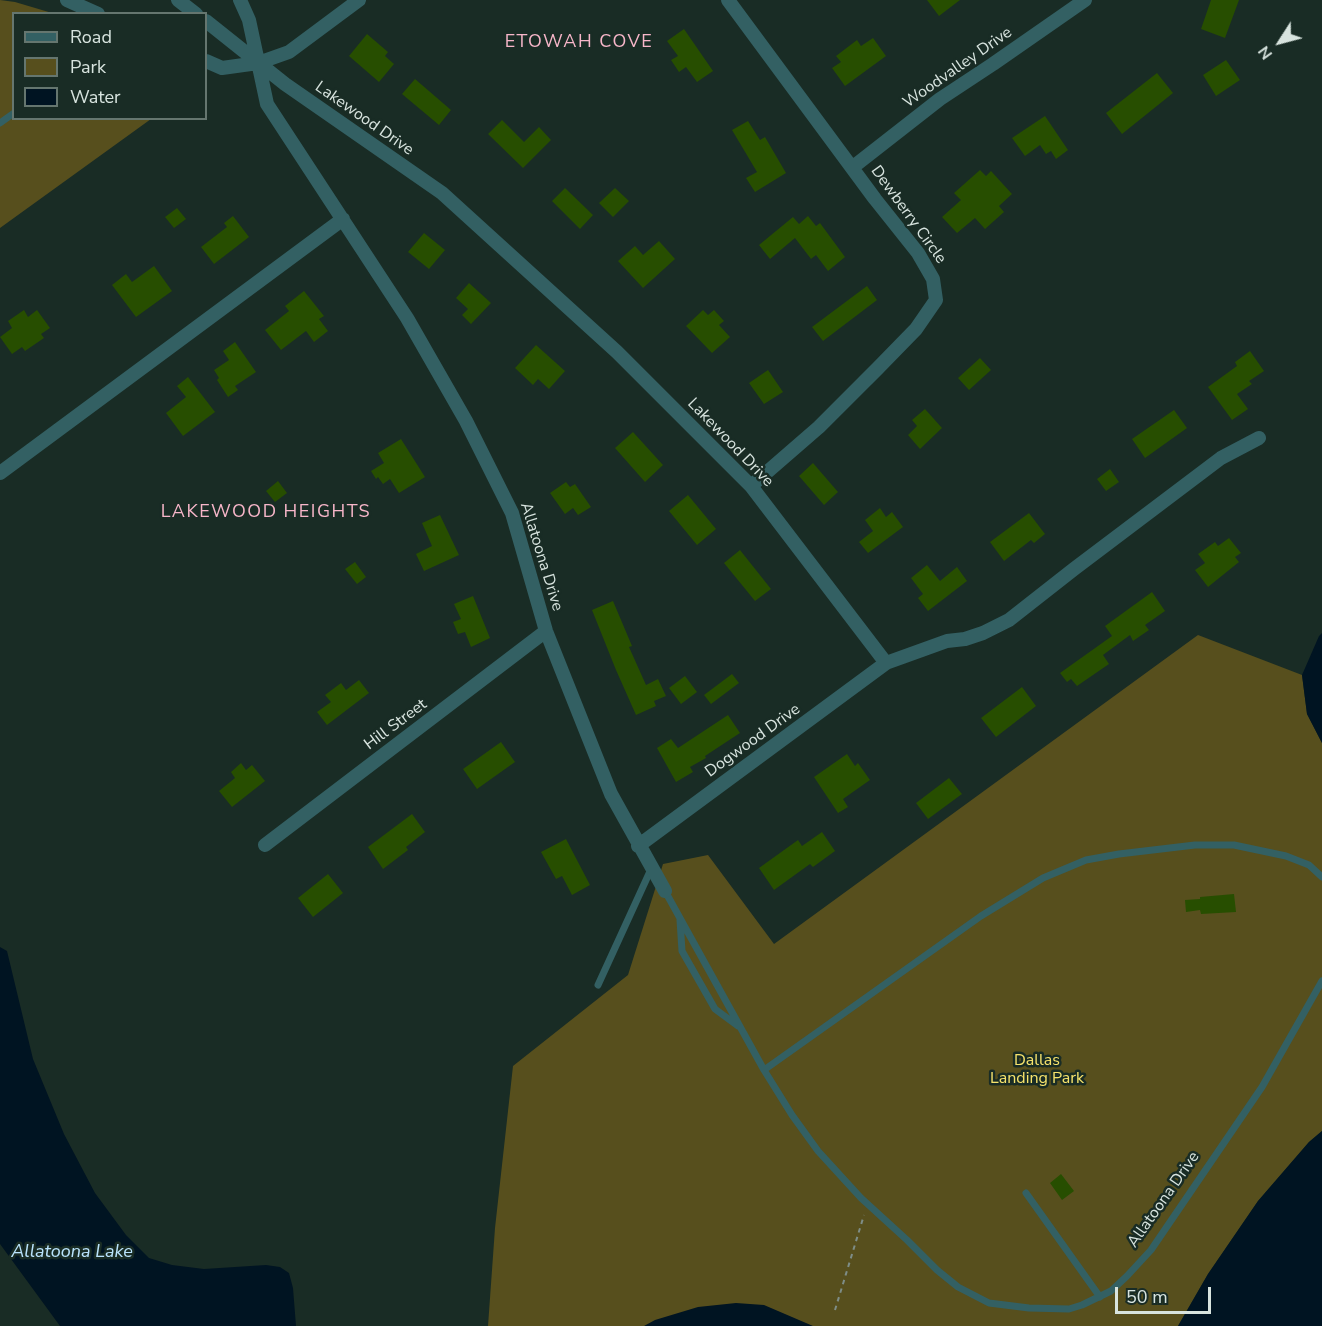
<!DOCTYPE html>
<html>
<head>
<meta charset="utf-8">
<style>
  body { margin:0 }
  #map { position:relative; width:1322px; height:1326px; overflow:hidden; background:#192c25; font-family:"Nunito Sans",sans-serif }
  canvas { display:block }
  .legend { position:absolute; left:12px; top:12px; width:195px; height:108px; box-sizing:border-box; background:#192c25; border:2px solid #65766f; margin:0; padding:8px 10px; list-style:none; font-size:18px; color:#d8e4df }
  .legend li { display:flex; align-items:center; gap:12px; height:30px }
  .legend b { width:30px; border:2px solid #65766f }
  .north { position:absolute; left:1250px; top:12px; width:60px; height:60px; -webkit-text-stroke:4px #192c25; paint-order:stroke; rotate:234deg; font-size:16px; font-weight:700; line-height:24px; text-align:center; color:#d8e4df }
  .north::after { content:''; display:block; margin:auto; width:21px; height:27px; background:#d8e4df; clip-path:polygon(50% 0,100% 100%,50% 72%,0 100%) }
  .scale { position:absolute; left:1115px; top:1287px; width:96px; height:27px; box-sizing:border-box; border:3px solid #d8e4df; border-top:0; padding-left:8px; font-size:18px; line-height:21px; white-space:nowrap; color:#d8e4df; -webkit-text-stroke:4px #192c25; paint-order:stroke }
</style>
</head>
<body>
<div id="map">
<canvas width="1322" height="1326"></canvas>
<ul class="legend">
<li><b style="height:8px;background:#336063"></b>Road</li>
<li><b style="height:16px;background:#574f1d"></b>Park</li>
<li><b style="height:16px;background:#001422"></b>Water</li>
</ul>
<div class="north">N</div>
<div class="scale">50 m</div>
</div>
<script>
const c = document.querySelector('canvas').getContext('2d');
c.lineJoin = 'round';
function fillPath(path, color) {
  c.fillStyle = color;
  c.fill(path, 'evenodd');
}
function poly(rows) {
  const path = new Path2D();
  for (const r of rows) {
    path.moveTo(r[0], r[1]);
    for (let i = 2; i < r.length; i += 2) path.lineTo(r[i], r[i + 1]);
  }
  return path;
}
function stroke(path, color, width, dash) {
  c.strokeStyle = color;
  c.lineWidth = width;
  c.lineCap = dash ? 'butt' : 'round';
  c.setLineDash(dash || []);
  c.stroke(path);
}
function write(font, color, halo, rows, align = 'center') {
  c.font = font + ' "Nunito Sans",sans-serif';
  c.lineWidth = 5;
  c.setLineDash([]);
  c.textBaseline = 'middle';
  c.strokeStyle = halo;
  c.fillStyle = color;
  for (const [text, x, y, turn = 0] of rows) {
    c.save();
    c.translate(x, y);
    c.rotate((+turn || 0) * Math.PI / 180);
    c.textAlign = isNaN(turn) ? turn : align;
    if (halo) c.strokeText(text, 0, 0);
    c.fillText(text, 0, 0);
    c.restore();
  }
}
fillPath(poly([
  [0,0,15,2,52,13,14,14,14,118,151,119,0,228],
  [1198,635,1302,675,1307,714,1322,743,1322,1131,1309,1142,1258,1201,1208,1274,1178,1326,488,1326,495,1228,513,1066,628,975,663,864,708,855,774,944]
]), '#574f1d');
fillPath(poly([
  [1322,633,1322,743,1307,714,1302,675,1319,636],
  [0,947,7,951,33,1059,64,1134,95,1193,126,1235,149,1258,172,1265,204,1269,266,1265,280,1267,289,1273,293,1288,296,1326,60,1326,0,1244],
  [1322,1131,1322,1326,1178,1326,1208,1274,1258,1201,1309,1142],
  [736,1303,764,1305,813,1326,644,1326,655,1320,698,1307]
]), '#001422');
fillPath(poly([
  [927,0,960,0,939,16],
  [1211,0,1239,0,1225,38,1201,29],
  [684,29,713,71,697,82,686,67,679,72,671,60,678,56,667,41],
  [367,34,388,52,385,56,394,64,379,82,349,56],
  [873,38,886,56,845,86,832,68,841,62,836,56,857,40,861,46],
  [1226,60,1240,80,1216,96,1203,75],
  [1157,73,1173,93,1122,134,1106,113],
  [415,79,451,110,439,125,402,94],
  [1045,116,1068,150,1056,159,1051,151,1046,154,1040,145,1025,156,1012,138],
  [502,120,524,142,539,127,551,140,523,168,488,134],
  [748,121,760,140,765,137,786,173,755,192,746,178,757,172,732,130],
  [980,170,986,176,991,171,1012,194,999,206,1004,212,985,229,975,218,957,233,942,217,961,200,954,193],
  [565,188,593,215,580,229,552,201],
  [615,188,629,201,613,217,599,203],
  [177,208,186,219,174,228,165,217],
  [233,216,249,237,214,264,201,247,227,227,224,223],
  [808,216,816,226,820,223,845,257,828,271,816,255,811,259,795,238,770,259,759,245,793,217,799,224],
  [424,233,445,250,429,269,408,252],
  [659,241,675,259,643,288,618,261,635,246,643,255],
  [154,266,172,291,136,317,112,285,126,274,132,282],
  [469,283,491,303,471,324,462,315,468,309,456,298],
  [867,286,877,300,823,341,812,327],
  [304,291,324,316,319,319,328,331,314,342,306,331,281,350,265,330,289,311,285,306],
  [24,310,28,317,37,310,50,328,41,334,44,338,25,351,22,347,12,354,0,337,12,328,8,321],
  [703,310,708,315,714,310,724,321,719,325,730,337,712,353,686,326],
  [235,342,256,372,235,386,238,390,228,397,217,380,219,378,214,370,229,360,223,351],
  [536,345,565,371,549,389,538,379,533,385,515,368],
  [1250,351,1264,371,1249,381,1252,384,1237,394,1248,409,1232,420,1208,387,1237,366,1235,362],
  [980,358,991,370,969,390,958,378],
  [768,370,783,392,764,404,749,383],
  [188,377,215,412,183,436,166,413,186,397,177,386],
  [925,409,942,428,920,449,908,435,917,426,912,420],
  [1174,410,1187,428,1145,458,1132,439],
  [633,432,663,465,645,482,615,448],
  [401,439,425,477,399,493,390,479,383,484,378,477,376,479,371,471,384,463,378,453],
  [813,463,838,492,824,505,799,476],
  [1110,469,1119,482,1106,491,1097,479],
  [278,481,287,493,275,502,266,491],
  [566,482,570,487,575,484,591,507,578,515,573,508,565,514,550,493],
  [688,495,716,529,697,545,669,511],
  [880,508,886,517,892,512,903,527,868,553,859,542,873,531,865,520],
  [1029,513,1045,534,1034,543,1031,540,1004,561,990,542],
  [440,515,459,555,424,571,416,554,432,546,422,523],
  [1229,538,1241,553,1235,557,1239,562,1208,587,1195,570,1205,563,1198,554,1215,542,1218,546],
  [740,550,771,589,755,601,724,563],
  [355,562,366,577,357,584,345,569],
  [927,565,940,581,957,567,967,581,928,611,918,598,923,594,911,578],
  [1152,592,1165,611,1145,625,1149,630,1133,641,1130,635,1103,655,1109,664,1077,686,1071,679,1067,682,1060,673,1112,636,1105,626],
  [473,596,490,638,471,647,465,632,458,634,453,622,461,619,454,604],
  [613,601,632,646,629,647,646,685,658,679,666,696,654,701,656,706,636,715,616,670,592,610],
  [732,674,739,683,711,704,704,695],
  [685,676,697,692,681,704,669,688],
  [359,680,369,693,327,725,317,712,331,702,325,695,341,683,346,690],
  [1022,687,1036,706,996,737,981,718],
  [728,715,740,733,705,756,706,758,690,767,693,772,676,782,657,748,671,739,678,748],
  [501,742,515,762,477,789,463,769],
  [847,754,855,766,858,763,870,780,843,799,848,807,838,813,814,777],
  [241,763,246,770,252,765,265,781,232,807,219,791,235,778,231,772],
  [949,778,962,794,928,819,916,803],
  [412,814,425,832,406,847,408,850,383,869,368,847],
  [822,832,835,851,813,867,810,864,774,890,759,868,798,840,802,846],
  [566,839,590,885,572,895,562,876,556,879,541,852],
  [328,874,343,893,313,917,298,898],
  [1234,894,1236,912,1201,914,1200,910,1186,912,1185,900,1200,899,1200,897],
  [1061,1174,1074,1191,1062,1200,1050,1183]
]), '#274e00');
stroke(poly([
  [835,1310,864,1215]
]), '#7e8d87', 2, [4.5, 4.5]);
stroke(poly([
  [0,123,14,113],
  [665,891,764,1070,792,1115,818,1151,861,1198,907,1240,937,1270,958,1287,989,1303,1029,1308,1069,1309,1082,1305,1111,1291,1127,1276,1151,1250,1262,1087,1322,981],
  [680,920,682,951,715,1009,738,1026],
  [598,985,652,867],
  [764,1070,981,916,1043,878,1086,860,1119,854,1195,845,1234,845,1286,856,1309,865,1322,877],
  [1026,1193,1100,1297]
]), '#336063', 7);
stroke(poly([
  [67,0,98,14],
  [178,0,196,14],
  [240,0,249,20,267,104,407,318,466,421,512,513,546,631,611,794,665,891],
  [728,0,875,199,918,253,933,279,936,300,916,329,878,368,819,427,751,486],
  [206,21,285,84,442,193,617,352,751,486,886,663],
  [206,61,222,68,258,63,289,52,359,0],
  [853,167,940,99,993,64,1085,0],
  [0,473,343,219],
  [265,845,546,631],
  [638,846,886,663,947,641,965,639,983,633,1009,620,1074,569,1221,458,1259,438]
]), '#336063', 14);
write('16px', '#d8e4df', '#192c25', [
  ["Woodvalley Drive",958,68,-35],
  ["Lakewood Drive",364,119,35],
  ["Dewberry Circle",908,215,54],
  ["Lakewood Drive",730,443,46],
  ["Allatoona Drive",541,557,73],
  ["Hill Street",396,725,-37],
  ["Dogwood Drive",753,741,-36],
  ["Allatoona Drive",1164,1200,-55]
]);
write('16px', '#f6e36c', '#192c25', [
  ["Dallas",1037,1061],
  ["Landing Park",1037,1079]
]);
c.letterSpacing = '1.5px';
write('18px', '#f7b6c9', '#192c25', [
  ["ETOWAH COVE",579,43],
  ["LAKEWOOD HEIGHTS",266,513]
]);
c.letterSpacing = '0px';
write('italic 18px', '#b9e3fc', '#192c25', [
  ["Allatoona Lake",72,1253]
]);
</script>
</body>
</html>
